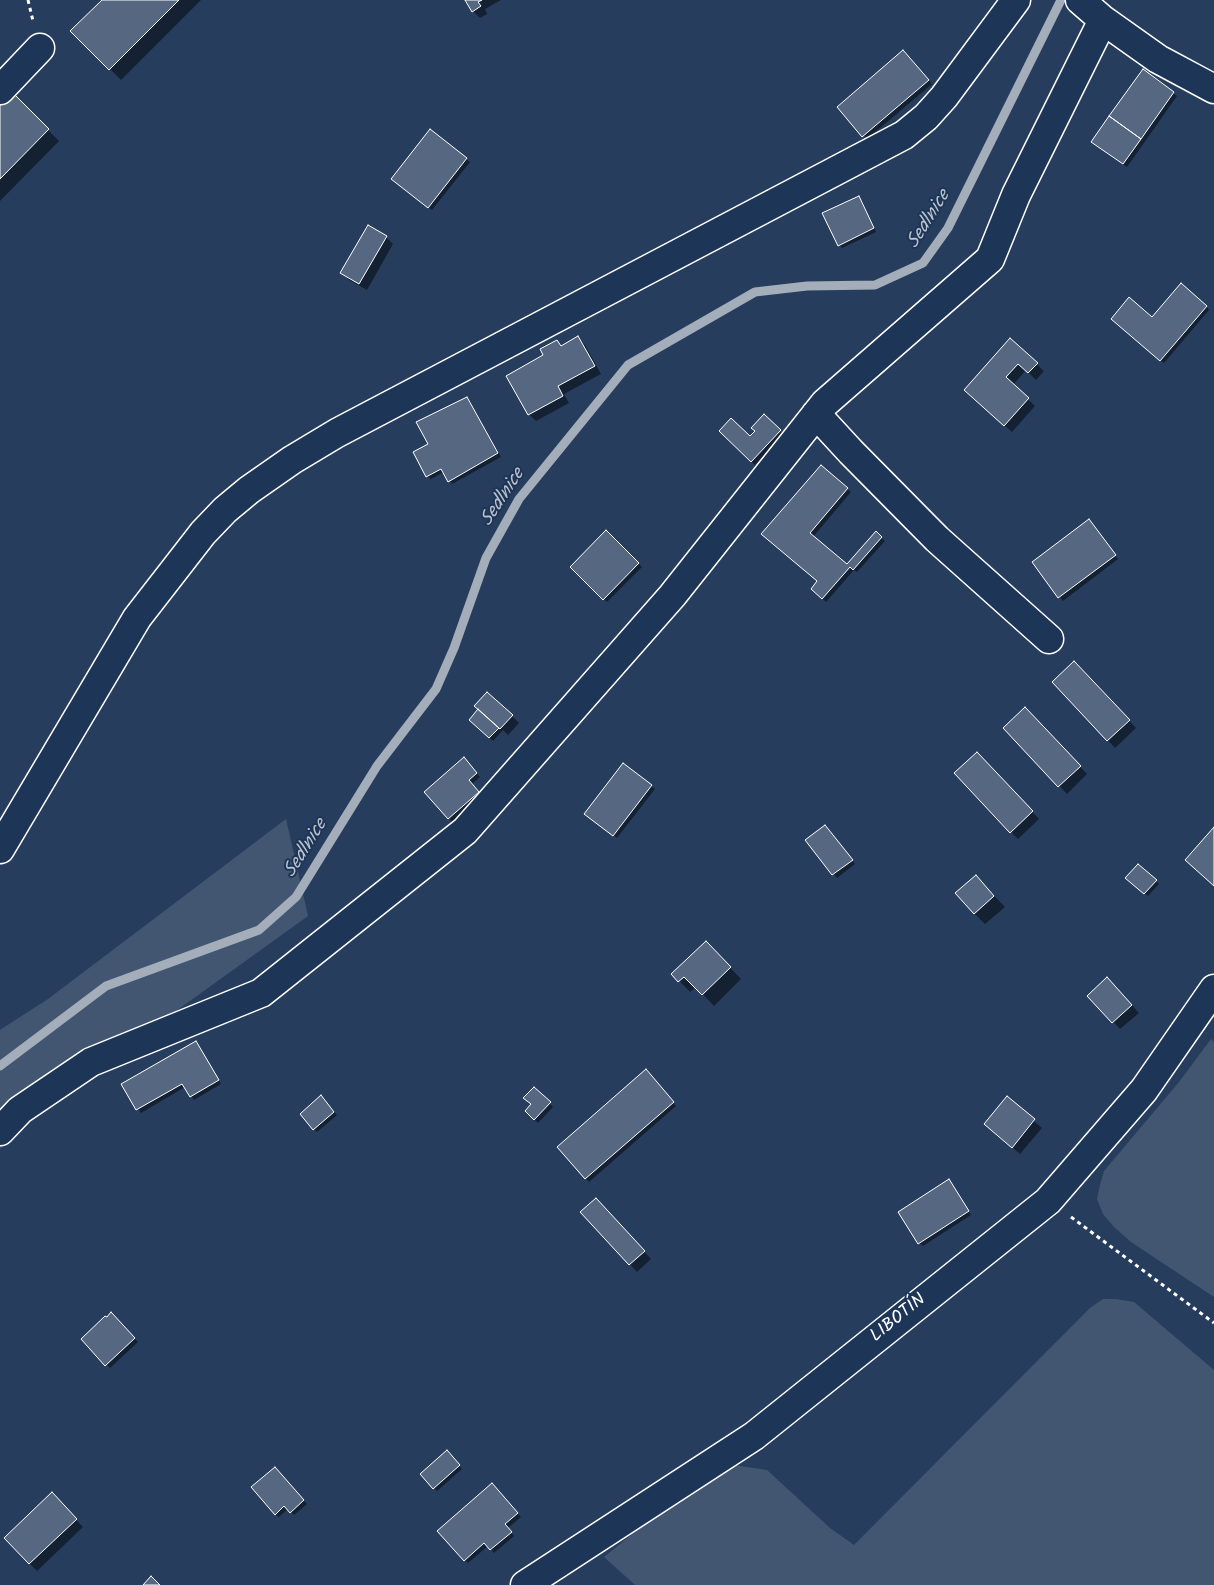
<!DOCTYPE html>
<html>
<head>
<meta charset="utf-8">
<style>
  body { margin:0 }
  canvas { display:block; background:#263d5e }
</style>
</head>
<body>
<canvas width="1214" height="1585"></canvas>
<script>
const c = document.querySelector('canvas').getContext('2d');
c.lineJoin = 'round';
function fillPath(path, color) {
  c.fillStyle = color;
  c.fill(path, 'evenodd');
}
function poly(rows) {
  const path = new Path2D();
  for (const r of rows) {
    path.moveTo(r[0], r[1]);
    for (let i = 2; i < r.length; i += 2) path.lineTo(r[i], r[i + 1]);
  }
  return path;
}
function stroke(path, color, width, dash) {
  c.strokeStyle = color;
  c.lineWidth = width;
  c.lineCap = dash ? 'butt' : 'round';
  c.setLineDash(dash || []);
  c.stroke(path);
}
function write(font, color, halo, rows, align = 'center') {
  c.font = font + ' Kalam,sans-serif';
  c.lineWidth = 4;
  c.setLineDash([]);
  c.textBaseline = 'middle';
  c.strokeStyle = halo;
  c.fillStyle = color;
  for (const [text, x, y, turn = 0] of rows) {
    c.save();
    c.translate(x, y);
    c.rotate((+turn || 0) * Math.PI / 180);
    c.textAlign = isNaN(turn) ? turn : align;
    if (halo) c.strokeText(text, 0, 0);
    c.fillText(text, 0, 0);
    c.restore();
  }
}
fillPath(poly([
  [286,819,308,916,37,1111,0,1149,0,1030,48,999],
  [1211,1039,1214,1042,1214,1297,1131,1242,1114,1227,1103,1214,1097,1199,1100,1185,1104,1171,1179,1082],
  [1103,1299,1116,1299,1134,1302,1214,1370,1214,1585,635,1585,604,1557,642,1526,734,1465,767,1470,830,1528,854,1545,1090,1308]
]), '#425672');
fillPath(poly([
  [104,0,201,0,121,80,72,31],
  [466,0,501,0,485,9,487,14,480,18,473,11],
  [907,55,932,84,867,139,839,107],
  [1143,71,1177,96,1127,167,1096,145],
  [11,93,59,141,0,201,0,104],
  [430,131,470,162,432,210,396,182],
  [858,198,862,201,876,232,842,248,839,245],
  [386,237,393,244,367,290,349,280,342,273],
  [1206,306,1209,310,1164,363,1116,322,1152,319],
  [578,337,585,345,601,374,564,394,569,403,536,421,529,414,545,356,557,341,562,346],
  [1010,340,1044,371,1036,380,1026,370,1013,385,1035,406,1012,432,973,397],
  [470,402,501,457,452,484,444,472,431,479,427,476,429,444],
  [764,416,783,434,755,465,720,431,750,438,756,431],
  [821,466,851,492,813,537,847,566,876,533,885,541,857,572,854,570,826,602,815,592,819,582,763,534],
  [1092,524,1118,559,1063,601,1033,563],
  [606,532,642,567,607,602,571,567],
  [1082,670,1136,728,1115,748,1054,682],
  [512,716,519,723,508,735,503,730,493,741,470,720],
  [1032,716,1087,774,1067,794,1005,728],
  [984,761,1039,819,1018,839,1011,832],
  [467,762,480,777,472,784,481,796,452,822,426,792],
  [651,786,655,789,617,838,589,817],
  [828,830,855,864,837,878,807,840],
  [976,877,1005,907,985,924,974,913],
  [1130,881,1156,881,1159,884,1148,896],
  [717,954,741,979,714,1006,696,987,690,992,673,974],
  [1115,986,1139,1013,1120,1029,1089,996],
  [196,1042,221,1084,194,1100,185,1087,141,1113,123,1084],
  [649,1074,676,1106,589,1182,559,1147],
  [534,1088,553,1107,538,1123,526,1111,533,1105],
  [1007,1098,1042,1128,1020,1154,985,1124],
  [324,1100,337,1115,317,1132,314,1129],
  [952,1184,971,1215,923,1246,919,1243],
  [603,1207,651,1259,637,1272,582,1212],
  [111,1314,138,1342,110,1368,83,1339],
  [447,1452,462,1469,437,1491,422,1474],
  [278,1472,307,1504,294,1515,288,1509,279,1517,275,1514],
  [495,1488,521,1517,508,1528,514,1536,494,1553,488,1546,468,1563,465,1560],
  [52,1494,83,1527,37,1571,29,1563]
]), '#0007');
stroke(poly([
  [0,1066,106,986,259,930,296,897,377,766,436,689,454,648,486,558,519,499,628,365,755,292,807,286,875,285,923,263,948,228,1061,0]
]), '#a4aebb', 9);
const building = poly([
  [102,0,179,0,109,70,70,31,102,0],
  [465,0,482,0,478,2,481,6,472,12,465,0],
  [903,50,929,80,862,137,837,107,903,50],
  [1143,69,1174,92,1141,139,1109,116,1143,69],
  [11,91,49,129,0,179,0,102,11,91],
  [1109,116,1141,139,1123,164,1091,142,1109,116],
  [430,129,467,158,428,208,391,179,430,129],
  [859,196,874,228,838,246,822,213,859,196],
  [368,225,387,236,359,284,340,273,368,225],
  [1181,283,1207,306,1160,361,1111,319,1129,297,1152,317,1181,283],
  [578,336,595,366,558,386,563,396,528,415,506,376,543,355,540,349,557,340,561,346,578,336],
  [1010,338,1038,363,1028,373,1018,364,1006,377,1029,398,1004,426,964,390,1010,338],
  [467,397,498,453,448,482,441,469,426,477,413,452,428,444,416,422,467,397],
  [764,414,781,430,751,462,719,431,731,418,750,436,755,431,751,428,764,414],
  [821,465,848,488,810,533,847,564,876,531,882,537,853,570,850,567,822,599,811,589,817,581,761,534,821,465],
  [1089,519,1116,555,1058,598,1032,562,1089,519],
  [606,530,639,563,603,600,570,567,606,530],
  [1074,661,1130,720,1107,741,1052,682,1074,661],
  [487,692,513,715,500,729,474,706,487,692],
  [1025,707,1081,766,1058,787,1003,728,1025,707],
  [478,709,499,728,489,738,469,720,478,709],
  [977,752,1033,811,1010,833,954,773,977,752],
  [464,757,477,773,469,780,479,792,448,819,424,792,464,757],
  [623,763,652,785,613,836,584,814,623,763],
  [825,825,853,860,832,875,805,840,825,825],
  [1214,827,1214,886,1185,860,1214,827],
  [1138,864,1157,880,1144,894,1125,878,1138,864],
  [976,875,994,896,974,914,955,893,976,875],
  [706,941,731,967,702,995,684,977,678,982,671,974,706,941],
  [1107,977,1132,1005,1112,1023,1087,996,1107,977],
  [196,1041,219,1080,190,1097,182,1084,136,1110,121,1084,196,1041],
  [646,1069,674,1102,585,1179,557,1147,646,1069],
  [534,1087,551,1102,534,1120,525,1111,531,1104,523,1098,534,1087],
  [321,1095,334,1112,313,1130,300,1114,321,1095],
  [1007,1096,1035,1119,1012,1148,984,1124,1007,1096],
  [949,1179,969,1211,918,1244,898,1212,949,1179],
  [596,1198,645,1251,629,1265,580,1212,596,1198],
  [111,1312,135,1338,105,1366,81,1339,105,1316,107,1317,111,1312],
  [447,1450,460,1465,433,1489,420,1474,447,1450],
  [275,1467,304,1500,290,1513,284,1506,275,1515,251,1487,275,1467],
  [492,1483,518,1513,505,1524,512,1532,490,1550,484,1543,464,1561,437,1531,492,1483],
  [52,1492,77,1519,29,1564,4,1538,52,1492],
  [151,1576,160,1585,143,1585,151,1576]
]);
fillPath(building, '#556781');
stroke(building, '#fff', 1);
const minor = poly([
  [1080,0,1103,20,1158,59,1214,89],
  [0,90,40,48],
  [816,414,851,452,937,539,1049,639],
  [0,849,137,618,203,533,225,510,249,490,292,460,337,433,904,135,926,117,944,97,1016,0],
  [0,1131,20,1110,91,1062,261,993,465,831,672,596,825,403,990,259,1016,195,1103,20],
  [525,1585,754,1436,1048,1201,1144,1090,1214,989]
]);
stroke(minor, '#fff', 31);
stroke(poly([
  [28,0,33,21],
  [1071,1217,1214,1323]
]), '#fff', 3, [4, 4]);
stroke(minor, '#1d3557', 28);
write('18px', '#fff', '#1d3557', [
  ["LIBOTÍN",899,1319,-39]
]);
write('italic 19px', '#bbc2cc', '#1d3557', [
  ["Sedlnice",930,220,-58],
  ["Sedlnice",504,498,-57],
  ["Sedlnice",307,849,-58]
]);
</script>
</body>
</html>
